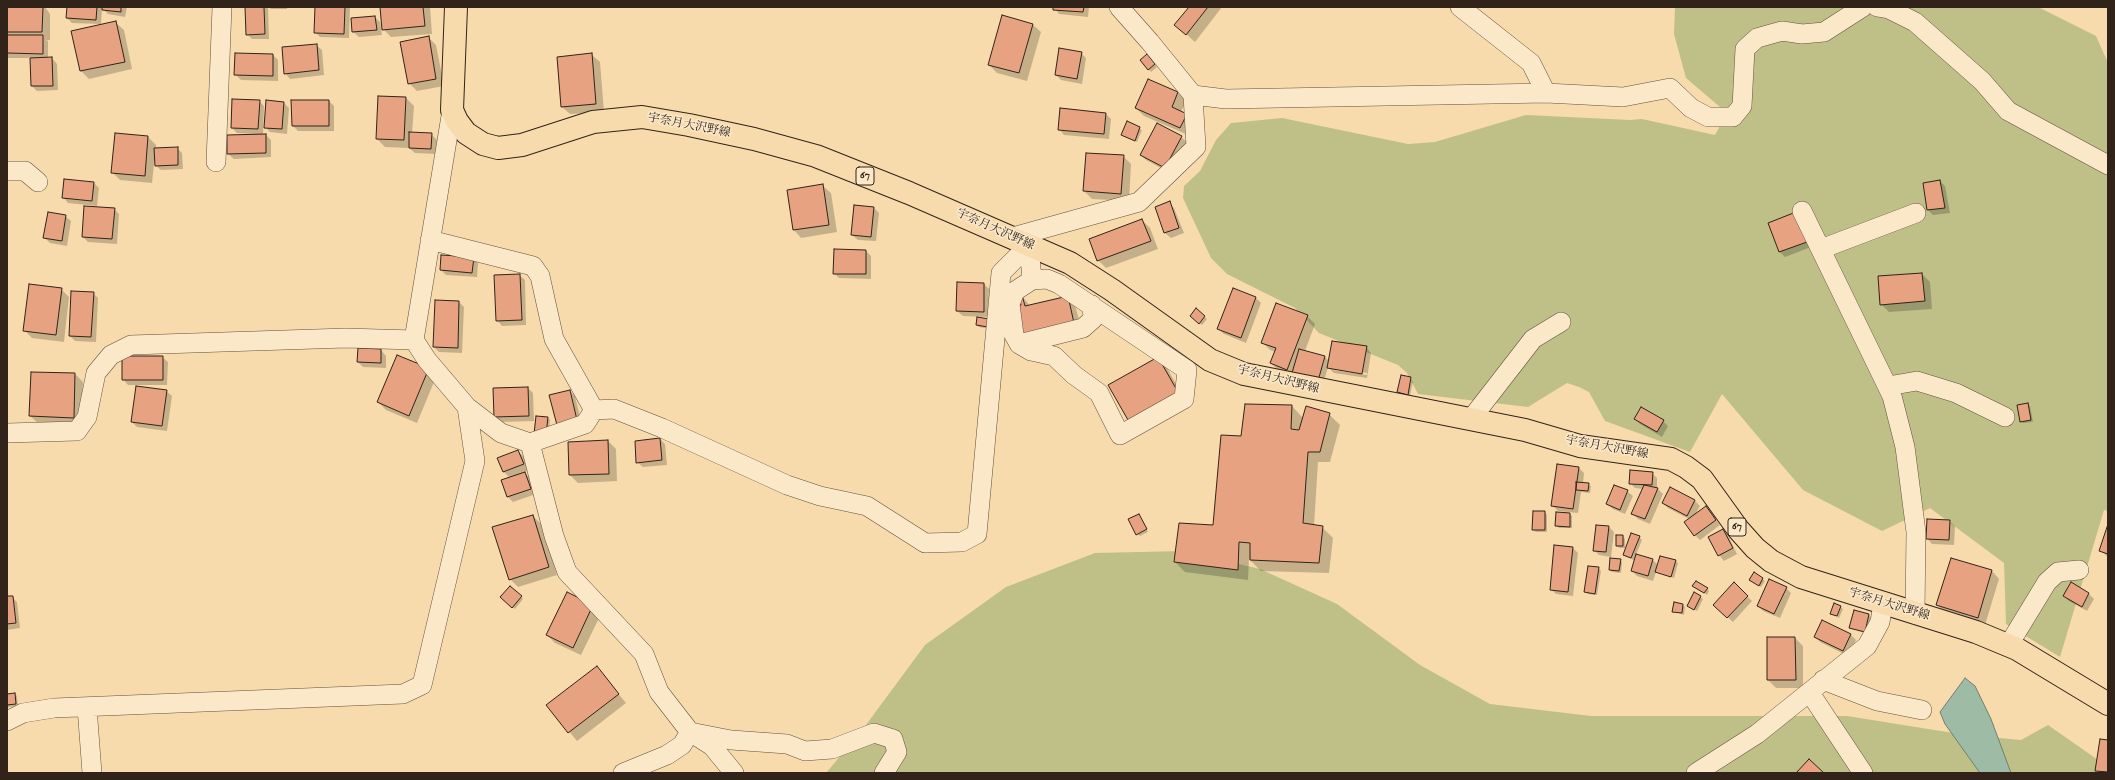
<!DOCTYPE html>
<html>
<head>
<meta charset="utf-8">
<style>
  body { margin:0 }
  #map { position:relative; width:2115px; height:780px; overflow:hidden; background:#f7dbac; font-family:"IM FELL English",serif }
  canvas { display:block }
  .frame { position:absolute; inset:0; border:8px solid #32231a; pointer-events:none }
</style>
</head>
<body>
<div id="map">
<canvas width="2115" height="780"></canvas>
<div class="frame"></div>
</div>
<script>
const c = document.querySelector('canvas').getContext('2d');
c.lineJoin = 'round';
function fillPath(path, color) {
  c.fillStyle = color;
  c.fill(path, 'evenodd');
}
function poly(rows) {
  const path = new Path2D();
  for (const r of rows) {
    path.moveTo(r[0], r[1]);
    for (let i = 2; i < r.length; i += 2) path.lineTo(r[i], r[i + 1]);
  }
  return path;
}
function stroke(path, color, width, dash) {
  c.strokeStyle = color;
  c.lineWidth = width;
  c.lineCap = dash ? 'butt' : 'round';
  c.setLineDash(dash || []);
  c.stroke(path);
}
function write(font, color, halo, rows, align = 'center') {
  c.font = font + ' "IM FELL English","Noto Serif JP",serif';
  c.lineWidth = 3;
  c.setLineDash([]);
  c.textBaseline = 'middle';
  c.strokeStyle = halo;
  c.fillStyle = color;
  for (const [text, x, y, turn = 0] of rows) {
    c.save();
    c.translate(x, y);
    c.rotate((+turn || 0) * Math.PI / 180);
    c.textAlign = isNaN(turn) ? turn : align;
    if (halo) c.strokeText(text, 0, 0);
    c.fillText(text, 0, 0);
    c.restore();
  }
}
fillPath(poly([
  [1675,7,2038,7,2096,36,2108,63,2108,511,2104,510,2060,657,2006,624,2004,563,1930,508,1882,531,1803,490,1722,394,1690,452,1605,421,1589,392,1579,387,1567,383,1528,407,1418,394,1407,373,1398,365,1319,333,1295,308,1227,274,1211,258,1183,198,1184,186,1200,171,1216,140,1231,123,1282,118,1408,144,1435,142,1526,115,1630,120,1642,119,1715,135,1727,113,1686,78,1674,34],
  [1184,551,1260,569,1337,604,1420,665,1490,704,1591,716,1847,716,1966,735,2021,740,2048,725,2108,767,2108,773,826,773,863,729,925,645,1006,587,1095,553]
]), '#bec088');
const water = poly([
  [1965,678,1975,686,1991,719,2011,773,1980,773,1945,724,1940,712,1965,678]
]);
fillPath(water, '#9ebba6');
stroke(water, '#737e6e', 1);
fillPath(poly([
  [7,7,45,7,50,14,50,40,46,40,48,41,48,58,52,58,57,64,58,90,37,91,32,86,31,58,7,58],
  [68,7,127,7,125,17,108,14,102,8,101,24,72,23,67,18],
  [246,7,268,7,269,39,252,39,247,34],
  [269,7,287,7,287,9,271,9],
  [316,7,350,7,349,38,320,37,315,32],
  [381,7,430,7,432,34,391,37,383,29],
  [1054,7,1089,7,1088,17,1059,14],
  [1190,7,1222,7,1195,42,1176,25],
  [375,17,380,22,382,35,359,37,353,32,352,19],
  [116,23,124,30,132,69,89,79,81,71],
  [1033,25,1041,32,1027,81,997,73,989,65],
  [428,37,436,45,444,86,417,91,409,83],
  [316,45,322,50,324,75,290,79,285,73],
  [1081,53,1086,58,1082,84,1061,80,1056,75],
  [273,55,278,60,278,81,241,80,236,75],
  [592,55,600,62,604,112,570,114,562,107],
  [1149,58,1157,67,1151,72,1141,60],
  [1178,93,1186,101,1181,112,1186,115,1188,135,1144,116,1136,108],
  [406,98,414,106,412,134,431,134,437,140,436,154,415,153,409,148,385,147,377,139],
  [259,101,264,106,263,135,266,135,271,140,271,157,234,159,228,154,253,134,237,133,232,128],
  [329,101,334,106,334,131,298,131,293,126],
  [284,103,289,108,287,134,270,132,265,127],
  [1060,109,1106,114,1111,119,1109,139,1064,135,1059,129],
  [1127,123,1142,130,1137,142,1122,135],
  [1157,124,1181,137,1187,142,1170,173,1146,160,1141,155],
  [116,134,148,137,156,145,156,149,177,148,182,153,183,169,161,170,154,164,152,183,120,180,112,172],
  [1123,156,1131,164,1129,201,1092,199,1084,191],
  [1940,181,1945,186,1950,213,1933,215,1928,210,1924,183],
  [94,183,99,188,97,206,68,203,63,197],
  [823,186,831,193,837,232,801,238,794,230],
  [1169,203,1174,208,1184,233,1171,238,1165,233,1156,207],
  [874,208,879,213,876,241,858,240,852,235],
  [114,209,119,214,117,244,88,242,83,237],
  [1796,214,1811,247,1785,257,1780,252],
  [65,216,71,221,67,246,50,243,45,238],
  [1142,220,1150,228,1158,249,1106,268,1098,260],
  [835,250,866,251,871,256,871,279,839,278,834,273],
  [473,258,478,263,477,277,446,275,441,270],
  [1922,274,1930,282,1932,309,1889,312,1881,304],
  [519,275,525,280,526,325,502,326,497,320],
  [958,283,984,284,989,289,988,317,963,316,957,311],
  [61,289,69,297,64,342,32,338,24,330],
  [1233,289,1256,298,1261,303,1246,343,1224,334,1218,329],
  [93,293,98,298,96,342,75,341,70,336],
  [1022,296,1030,306,1067,297,1075,305,1082,331,1022,306],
  [459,302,464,307,462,353,439,352,434,347],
  [1196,310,1207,319,1202,325,1193,318],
  [1307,316,1315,324,1305,351,1325,357,1330,362,1366,347,1371,353,1367,378,1334,373,1328,367,1323,385,1279,371,1271,363,1275,352,1270,350,1262,342],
  [1333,368,1367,373,1367,375,1333,370],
  [978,318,990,329,979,327,977,325],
  [359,349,381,350,386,356,386,368,363,367,358,362],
  [398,356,436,377,417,423,386,410,378,402],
  [162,357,168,362,167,385,128,385,123,379],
  [1158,358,1166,366,1185,400,1128,420],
  [32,373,75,374,83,382,81,425,38,423,30,416],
  [1402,377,1413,381,1410,396,1399,392],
  [528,388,533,393,534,421,500,422,495,417],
  [166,391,172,396,167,431,137,427,132,422],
  [570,391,575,396,582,425,563,430],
  [2028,404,2030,406,2033,422,2023,423,2021,421],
  [1292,406,1302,417,1302,421,1329,414,1340,425,1330,462,1318,462,1314,526,1322,527,1333,538,1329,573,1261,571,1249,559,1248,580,1185,572,1175,562,1214,526,1242,437],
  [548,418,550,420,548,437,537,436],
  [1635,419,1663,421,1668,426,1662,437,1640,424],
  [660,439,665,444,667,465,643,467,637,462],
  [608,441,616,449,617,481,578,483,570,475],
  [518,451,523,456,528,470,524,472,530,478,536,494,513,502,508,497,510,478,504,472,499,458],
  [1579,468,1584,473,1583,484,1588,484,1591,486,1590,493,1581,492,1578,513,1558,511,1552,505],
  [1652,473,1657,478,1657,488,1663,494,1650,524,1638,519,1632,513,1643,489,1635,488,1630,483],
  [1671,488,1695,501,1700,506,1695,515,1706,507,1720,525,1700,540,1695,535,1689,519,1668,508,1663,503],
  [1627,491,1633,496,1625,514,1613,509,1607,504],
  [1545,512,1547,515,1547,532,1536,532,1533,530],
  [1557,513,1570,514,1572,516,1572,528,1559,528,1556,525],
  [1139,515,1148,532,1140,536,1137,534],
  [533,516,541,524,557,575,518,587,510,579],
  [1949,521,1955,526,1954,545,1932,544,1927,538],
  [1597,526,1609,527,1614,532,1611,557,1599,555,1594,550],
  [2108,527,2108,557,2100,550],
  [1723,530,1728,536,1737,554,1724,561,1719,555],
  [1623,536,1625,539,1625,548,1620,548,1617,546],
  [1639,537,1642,540,1636,555,1653,560,1658,565,1675,561,1678,563,1674,578,1656,572,1653,581,1637,576,1632,571,1635,561,1624,555],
  [1573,548,1578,553,1573,596,1556,594,1551,589],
  [1620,560,1622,563,1621,573,1612,572,1610,570],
  [1598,568,1601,571,1597,595,1588,594,1586,592],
  [1992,571,1999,579,1985,625,1945,613,1937,605],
  [1754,574,1765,581,1761,587,1751,580],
  [1734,584,1752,601,1733,622,1714,605],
  [2071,584,2089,594,2094,599,2087,611,2069,601,2064,596],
  [1696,588,1707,589,1709,591,1707,595],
  [1786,588,1791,593,1780,618,1763,611,1758,606],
  [567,594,601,614,581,655,555,643,547,635],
  [1694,594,1703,599,1697,611,1688,606],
  [7,597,12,597,17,602,20,628,7,630],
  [521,597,523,599,515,609,503,600],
  [1683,605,1685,607,1684,615,1673,611],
  [1840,607,1843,609,1839,618,1831,613],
  [1869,615,1871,617,1867,634,1851,628],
  [1823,621,1851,635,1856,640,1848,656,1820,642,1815,637],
  [1768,638,1795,638,1803,646,1803,688,1776,688,1768,680],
  [597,668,626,703,577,741,548,706],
  [15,694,17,696,18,706,8,707,7,695],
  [2108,741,2108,773,2099,773,2097,770]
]), '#0003');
const building = poly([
  [7,7,43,7,42,32,7,32,7,7],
  [67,7,97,7,96,20,66,18,67,7],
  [102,7,121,7,121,12,102,10,102,7],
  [245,7,264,7,265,34,246,35,245,7],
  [315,7,345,7,344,34,314,33,315,7],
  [380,7,423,7,425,26,382,30,380,7],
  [1053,7,1084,7,1083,12,1053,10,1053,7],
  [1189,7,1208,7,1186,35,1174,25,1189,7],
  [1002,15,1033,24,1019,73,988,65,1002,15],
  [375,16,377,30,352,32,351,18,375,16],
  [116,21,125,62,80,71,71,31,116,21],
  [7,35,43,35,43,54,7,53,7,35],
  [429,36,436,79,408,84,400,42,429,36],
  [317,44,319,70,284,74,282,47,317,44],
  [1059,48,1082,52,1077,79,1055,75,1059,48],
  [235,53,273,54,273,76,234,75,235,53],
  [592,53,596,104,561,107,557,57,592,53],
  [1147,54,1155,64,1148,70,1140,60,1147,54],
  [52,57,53,86,31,86,30,58,52,57],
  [1148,79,1178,92,1172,107,1187,114,1180,128,1135,108,1148,79],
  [378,96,406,97,404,140,376,139,378,96],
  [232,99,260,100,258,129,231,128,232,99],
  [266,100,284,102,282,129,264,128,266,100],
  [291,100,329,100,329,126,292,126,291,100],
  [1060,108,1106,113,1104,134,1058,130,1060,108],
  [1127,121,1140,127,1135,141,1121,135,1127,121],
  [1157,123,1182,136,1165,168,1140,155,1157,123],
  [409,132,432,133,431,149,409,148,409,132],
  [115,133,148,136,145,176,111,173,115,133],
  [266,134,266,153,227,154,227,135,266,134],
  [178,147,178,165,155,166,154,148,178,147],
  [1086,153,1124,155,1121,194,1083,191,1086,153],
  [64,179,94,182,92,201,62,198,64,179],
  [1940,180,1945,208,1927,210,1923,183,1940,180],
  [823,184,829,225,793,230,787,190,823,184],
  [1170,201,1179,228,1164,233,1155,207,1170,201],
  [854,205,874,207,871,237,851,235,854,205],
  [84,206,115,208,112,239,82,237,84,206],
  [48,212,66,215,62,241,43,238,48,212],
  [1796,212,1807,242,1779,252,1768,223,1796,212],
  [1142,219,1151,241,1097,261,1089,239,1142,219],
  [834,249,866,250,866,274,833,274,834,249],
  [441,255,474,257,472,273,440,270,441,255],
  [1922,273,1925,301,1880,305,1878,276,1922,273],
  [520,274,522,320,496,321,494,275,520,274],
  [957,282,984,283,984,312,956,311,957,282],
  [29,284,62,288,56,335,23,331,29,284],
  [1233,288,1256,297,1241,338,1217,329,1233,288],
  [71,291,94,292,91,337,69,336,71,291],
  [1022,295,1025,306,1068,296,1074,323,1022,336,1015,306,1021,305,1019,296,1022,295],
  [435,300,459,301,458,348,433,347,435,300],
  [1276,303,1308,315,1287,370,1270,363,1276,348,1261,343,1276,303],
  [1196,308,1205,316,1199,324,1190,316,1196,308],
  [977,317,989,319,988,327,976,325,977,317],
  [1332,341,1367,346,1362,374,1327,368,1332,341],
  [358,348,381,349,381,363,357,362,358,348],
  [1299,349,1325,356,1318,381,1292,373,1299,349],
  [397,355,429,368,409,416,377,402,397,355],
  [122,356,163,356,163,380,122,380,122,356],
  [1158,357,1178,392,1128,420,1108,385,1158,357],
  [31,372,75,373,74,418,29,416,31,372],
  [1401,375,1411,377,1408,395,1397,392,1401,375],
  [136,386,167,390,162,426,131,422,136,386],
  [528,387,529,416,494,417,493,388,528,387],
  [570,390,577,420,557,425,549,395,570,390],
  [2028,403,2031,420,2020,422,2017,405,2028,403],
  [1245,404,1292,405,1291,429,1299,430,1306,406,1330,413,1320,452,1308,452,1303,523,1323,526,1319,563,1250,560,1250,543,1239,542,1238,570,1174,562,1179,523,1213,525,1221,435,1241,436,1245,404],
  [1641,407,1664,420,1657,432,1634,419,1641,407],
  [536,416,548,417,546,435,534,434,536,416],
  [660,438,662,460,636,463,635,441,660,438],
  [608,440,609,474,569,475,568,442,608,440],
  [518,450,524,464,503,472,497,458,518,450],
  [1557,464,1579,467,1573,509,1551,506,1557,464],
  [1630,470,1653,472,1652,485,1629,484,1630,470],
  [525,472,531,489,507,497,501,480,525,472],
  [1576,482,1589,483,1588,491,1576,490,1576,482],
  [1614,485,1628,490,1620,510,1606,504,1614,485],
  [1644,485,1658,488,1645,519,1631,514,1644,485],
  [1670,487,1695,500,1687,516,1662,503,1670,487],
  [1706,506,1716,520,1694,536,1684,522,1706,506],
  [1533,511,1545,511,1545,530,1532,530,1533,511],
  [1556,512,1570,513,1570,527,1555,526,1556,512],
  [1139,514,1147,529,1136,535,1128,519,1139,514],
  [533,515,549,567,509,580,492,527,533,515],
  [1927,519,1950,520,1949,540,1926,539,1927,519],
  [2108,524,2108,554,2099,551,2108,524],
  [1596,525,1609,526,1606,552,1593,551,1596,525],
  [1723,529,1733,548,1718,556,1708,537,1723,529],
  [1631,533,1640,536,1631,558,1623,555,1631,533],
  [1616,535,1623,535,1623,546,1616,546,1616,535],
  [1554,545,1573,547,1568,592,1550,590,1554,545],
  [1636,554,1653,559,1648,576,1631,571,1636,554],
  [1660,556,1676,560,1671,577,1655,572,1660,556],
  [1610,558,1621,559,1619,571,1609,570,1610,558],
  [1951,558,1992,570,1978,618,1936,605,1951,558],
  [1588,566,1599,567,1595,594,1584,592,1588,566],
  [1754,572,1763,578,1759,586,1749,580,1754,572],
  [1769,579,1787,587,1774,614,1757,606,1769,579],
  [1696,581,1708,588,1704,593,1692,586,1696,581],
  [1734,582,1748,596,1727,618,1713,605,1734,582],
  [2071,582,2089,593,2082,607,2063,596,2071,582],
  [510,586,522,596,512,608,500,597,510,586],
  [567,592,593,605,573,648,546,635,567,592],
  [1694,592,1701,596,1694,610,1687,606,1694,592],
  [7,596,13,596,16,623,7,624,7,596],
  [1674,602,1683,604,1682,613,1672,612,1674,602],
  [1834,603,1841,606,1837,616,1830,614,1834,603],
  [1854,610,1869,614,1865,632,1849,628,1854,610],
  [1822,620,1851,634,1843,651,1814,637,1822,620],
  [1767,637,1795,637,1796,680,1767,680,1767,637],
  [597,666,619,694,568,733,546,705,597,666],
  [15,693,16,704,7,705,7,694,15,693],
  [2100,739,2108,740,2108,772,2095,771,2100,739],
  [1809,759,1824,773,1796,773,1809,759]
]);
fillPath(building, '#e6a281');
stroke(building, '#32231a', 1);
const minor = poly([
  [1877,7,1889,9,1915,22,1982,81,2008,111,2108,165],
  [1546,93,1623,97,1670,88,1691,108,1708,117,1733,117,1742,106,1745,49,1757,38,1782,31,1802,34,1824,32,1863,7],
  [1193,95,1226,99,1546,93,1531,63,1460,7],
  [452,110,414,340,427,360,467,407,501,433,530,443,554,536,567,572,644,654,659,692,690,732,682,745,667,755,623,773],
  [216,162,222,7],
  [7,171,25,171,38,182],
  [1802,211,1892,396,1905,447,1916,532,1915,614],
  [1013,237,1139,202,1196,147,1193,95,1150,42,1119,7],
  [430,240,533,266,540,276,554,339,594,410,585,424,530,443],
  [1029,245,1032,280,1015,291,1010,304,1014,335,1019,344,1031,351,1054,356,1074,375,1099,393,1120,435,1184,399,1187,370,1059,284,1047,279,1032,280],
  [1821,249,1916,213],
  [1019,344,1083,328,1093,319,1092,305],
  [1888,386,1917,381,1956,393,2005,417],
  [594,410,614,409,662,428,787,485,820,496,867,506,925,543,962,542,977,534,1001,273,1029,245],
  [1471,419,1533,339,1561,322],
  [7,433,77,431,87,417,96,373,111,355,131,345,346,338,414,340],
  [2008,646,2047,582,2058,572,2079,570],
  [1823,680,1877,701,1922,710],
  [1810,693,1863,773],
  [87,707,92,773],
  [7,721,23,713,54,708,403,694,422,685,475,461,467,407],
  [690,732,731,740,787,744,805,751,832,749,874,733,893,739,897,752,884,773],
  [695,735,712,746,734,773],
  [1696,773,1757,734,1867,646,1880,622,1883,604]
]);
const major = poly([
  [456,7,452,110,457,121,466,133,483,144,498,148,522,145,593,122,642,117,689,125,754,139,816,156,909,193,1070,263,1112,290,1210,360,1244,374,1525,430,1580,446,1671,459,1686,467,1702,479,1738,529,1755,548,1771,561,1801,577,1976,632,2017,649,2108,704]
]);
stroke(minor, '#63513e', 20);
stroke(major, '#32231a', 24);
stroke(minor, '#fae8c9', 19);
stroke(major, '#f7dbac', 22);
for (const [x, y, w] of [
  [865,176,18],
  [1737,527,18]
]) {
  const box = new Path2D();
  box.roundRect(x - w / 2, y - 9, w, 18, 3);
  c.fillStyle = '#fae8c9';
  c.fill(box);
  stroke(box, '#32231a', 1);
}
write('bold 11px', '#32231a', null, [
  ["67",865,176],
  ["67",1737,527]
]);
write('12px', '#32231a', '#fae8c9', [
  ["宇奈月大沢野線",689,126,11],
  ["宇奈月大沢野線",995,230,24],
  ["宇奈月大沢野線",1278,380,14],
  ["宇奈月大沢野線",1607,448,10],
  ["宇奈月大沢野線",1889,605,17]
]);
</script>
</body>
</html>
